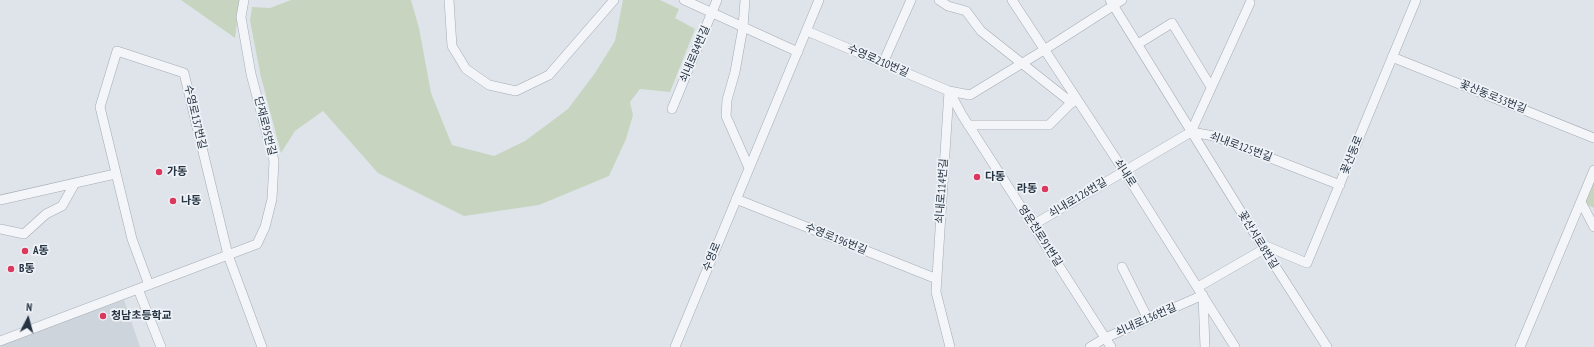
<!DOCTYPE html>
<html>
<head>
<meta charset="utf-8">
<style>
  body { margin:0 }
  #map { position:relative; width:1594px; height:347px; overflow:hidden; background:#dfe4ea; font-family:"PT Sans Narrow",sans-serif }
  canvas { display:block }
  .north { position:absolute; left:8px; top:299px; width:40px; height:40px; -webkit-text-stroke:3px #eff3f7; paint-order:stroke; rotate:6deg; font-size:11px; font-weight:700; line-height:16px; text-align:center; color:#263343 }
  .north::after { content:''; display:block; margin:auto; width:14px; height:18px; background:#263343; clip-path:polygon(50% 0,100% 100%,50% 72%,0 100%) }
</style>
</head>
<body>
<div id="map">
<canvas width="1594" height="347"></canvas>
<div class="north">N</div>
</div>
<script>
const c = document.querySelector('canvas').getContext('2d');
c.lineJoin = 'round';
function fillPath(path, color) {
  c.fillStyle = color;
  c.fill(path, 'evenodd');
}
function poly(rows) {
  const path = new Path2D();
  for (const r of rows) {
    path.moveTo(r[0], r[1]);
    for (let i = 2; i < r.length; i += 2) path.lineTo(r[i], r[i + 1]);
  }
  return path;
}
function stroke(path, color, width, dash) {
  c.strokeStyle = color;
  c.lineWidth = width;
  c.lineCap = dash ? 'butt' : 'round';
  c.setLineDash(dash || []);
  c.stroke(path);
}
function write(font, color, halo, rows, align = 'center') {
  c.font = font + ' "PT Sans Narrow","Noto Sans KR",sans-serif';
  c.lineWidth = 3.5;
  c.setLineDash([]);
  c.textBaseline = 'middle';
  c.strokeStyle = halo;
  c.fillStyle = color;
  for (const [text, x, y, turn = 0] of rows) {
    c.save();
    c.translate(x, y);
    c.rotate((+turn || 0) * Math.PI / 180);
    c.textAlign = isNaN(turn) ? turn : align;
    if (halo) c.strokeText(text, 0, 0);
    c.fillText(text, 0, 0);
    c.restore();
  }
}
fillPath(poly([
  [124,300,140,347,0,347,0,344]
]), '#cdd4dc');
fillPath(poly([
  [181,0,240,0,235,38],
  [291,0,411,0,419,28,431,93,452,145,494,156,525,141,568,109,595,73,615,41,623,0,660,0,679,9,675,18,695,29,670,92,640,89,630,102,633,115,626,139,609,176,539,205,464,216,378,173,323,111,295,131,281,153,261,77,250,21,252,7,270,8],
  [1594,173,1594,208,1582,202]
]), '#c7d5c0');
const street = poly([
  [449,0,452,46,466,69,489,85,516,91,549,75,614,0],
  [684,0,798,52],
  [745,0,743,27,735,72,727,100,726,116,749,168],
  [939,0,948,6,966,11,981,31,1072,103],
  [1012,0,1124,171,1235,347],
  [1110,0,1261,244,1327,347],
  [807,31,949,91,970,95,1044,50,1122,0],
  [1138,44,1172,23,1211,87],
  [1392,57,1594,138],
  [883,63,911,0],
  [949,91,962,115,1111,347],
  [949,91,936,292,950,347],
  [672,109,717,0],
  [968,125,1049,125,1075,99],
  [1191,132,1250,3],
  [736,199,937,279],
  [0,200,115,174],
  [1581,202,1594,227],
  [1033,225,1191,132,1214,136,1340,185],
  [0,229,24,234,46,214,62,206,75,183],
  [1261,244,1307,263,1416,0],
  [1122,267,1148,319],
  [149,285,132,239,100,107,117,51,184,73,228,255,262,347],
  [1198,287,1264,249],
  [138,289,161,347],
  [0,341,257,244,265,227,272,199,274,161,251,74,241,17,244,0],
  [675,347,819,0],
  [1090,347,1105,338,1203,295,1205,347],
  [1520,347,1594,170]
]);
stroke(street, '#a4abb5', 10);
stroke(street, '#f3f5f8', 9);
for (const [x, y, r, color] of [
  [159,172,4,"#dc375d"],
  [977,177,4,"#dc375d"],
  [1045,189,4,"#dc375d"],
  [173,201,4,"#dc375d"],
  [25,251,4,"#dc375d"],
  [11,269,4,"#dc375d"],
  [103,316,4,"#dc375d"]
]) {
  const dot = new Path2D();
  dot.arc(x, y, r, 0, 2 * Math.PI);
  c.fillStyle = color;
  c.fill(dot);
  stroke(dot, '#eff3f7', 1.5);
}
write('11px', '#263343', '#eff3f7', [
  ["쇠내로84번길",695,54,-67],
  ["수영로210번길",878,61,23],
  ["꽃산동로33번길",1493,97,22],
  ["수영로137번길",195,117,77],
  ["단재로95번길",265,126,76],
  ["쇠내로125번길",1241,147,20],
  ["꽃산동로",1352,155,-68],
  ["쇠내로",1125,173,57],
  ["쇠내로114번길",942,191,-86],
  ["쇠내로126번길",1078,198,-31],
  ["영운천로91번길",1040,236,57],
  ["수영로196번길",836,239,22],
  ["꽃산서로8번길",1258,240,58],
  ["수영로",712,257,-68],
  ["쇠내로136번길",1146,320,-24]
]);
write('bold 11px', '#263343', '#eff3f7', [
  ["가동",167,172],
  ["다동",985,177],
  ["라동",1037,189,"right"],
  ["나동",181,201],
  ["A동",33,251],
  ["B동",19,269],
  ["청남초등학교",111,316]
], 'left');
</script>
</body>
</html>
